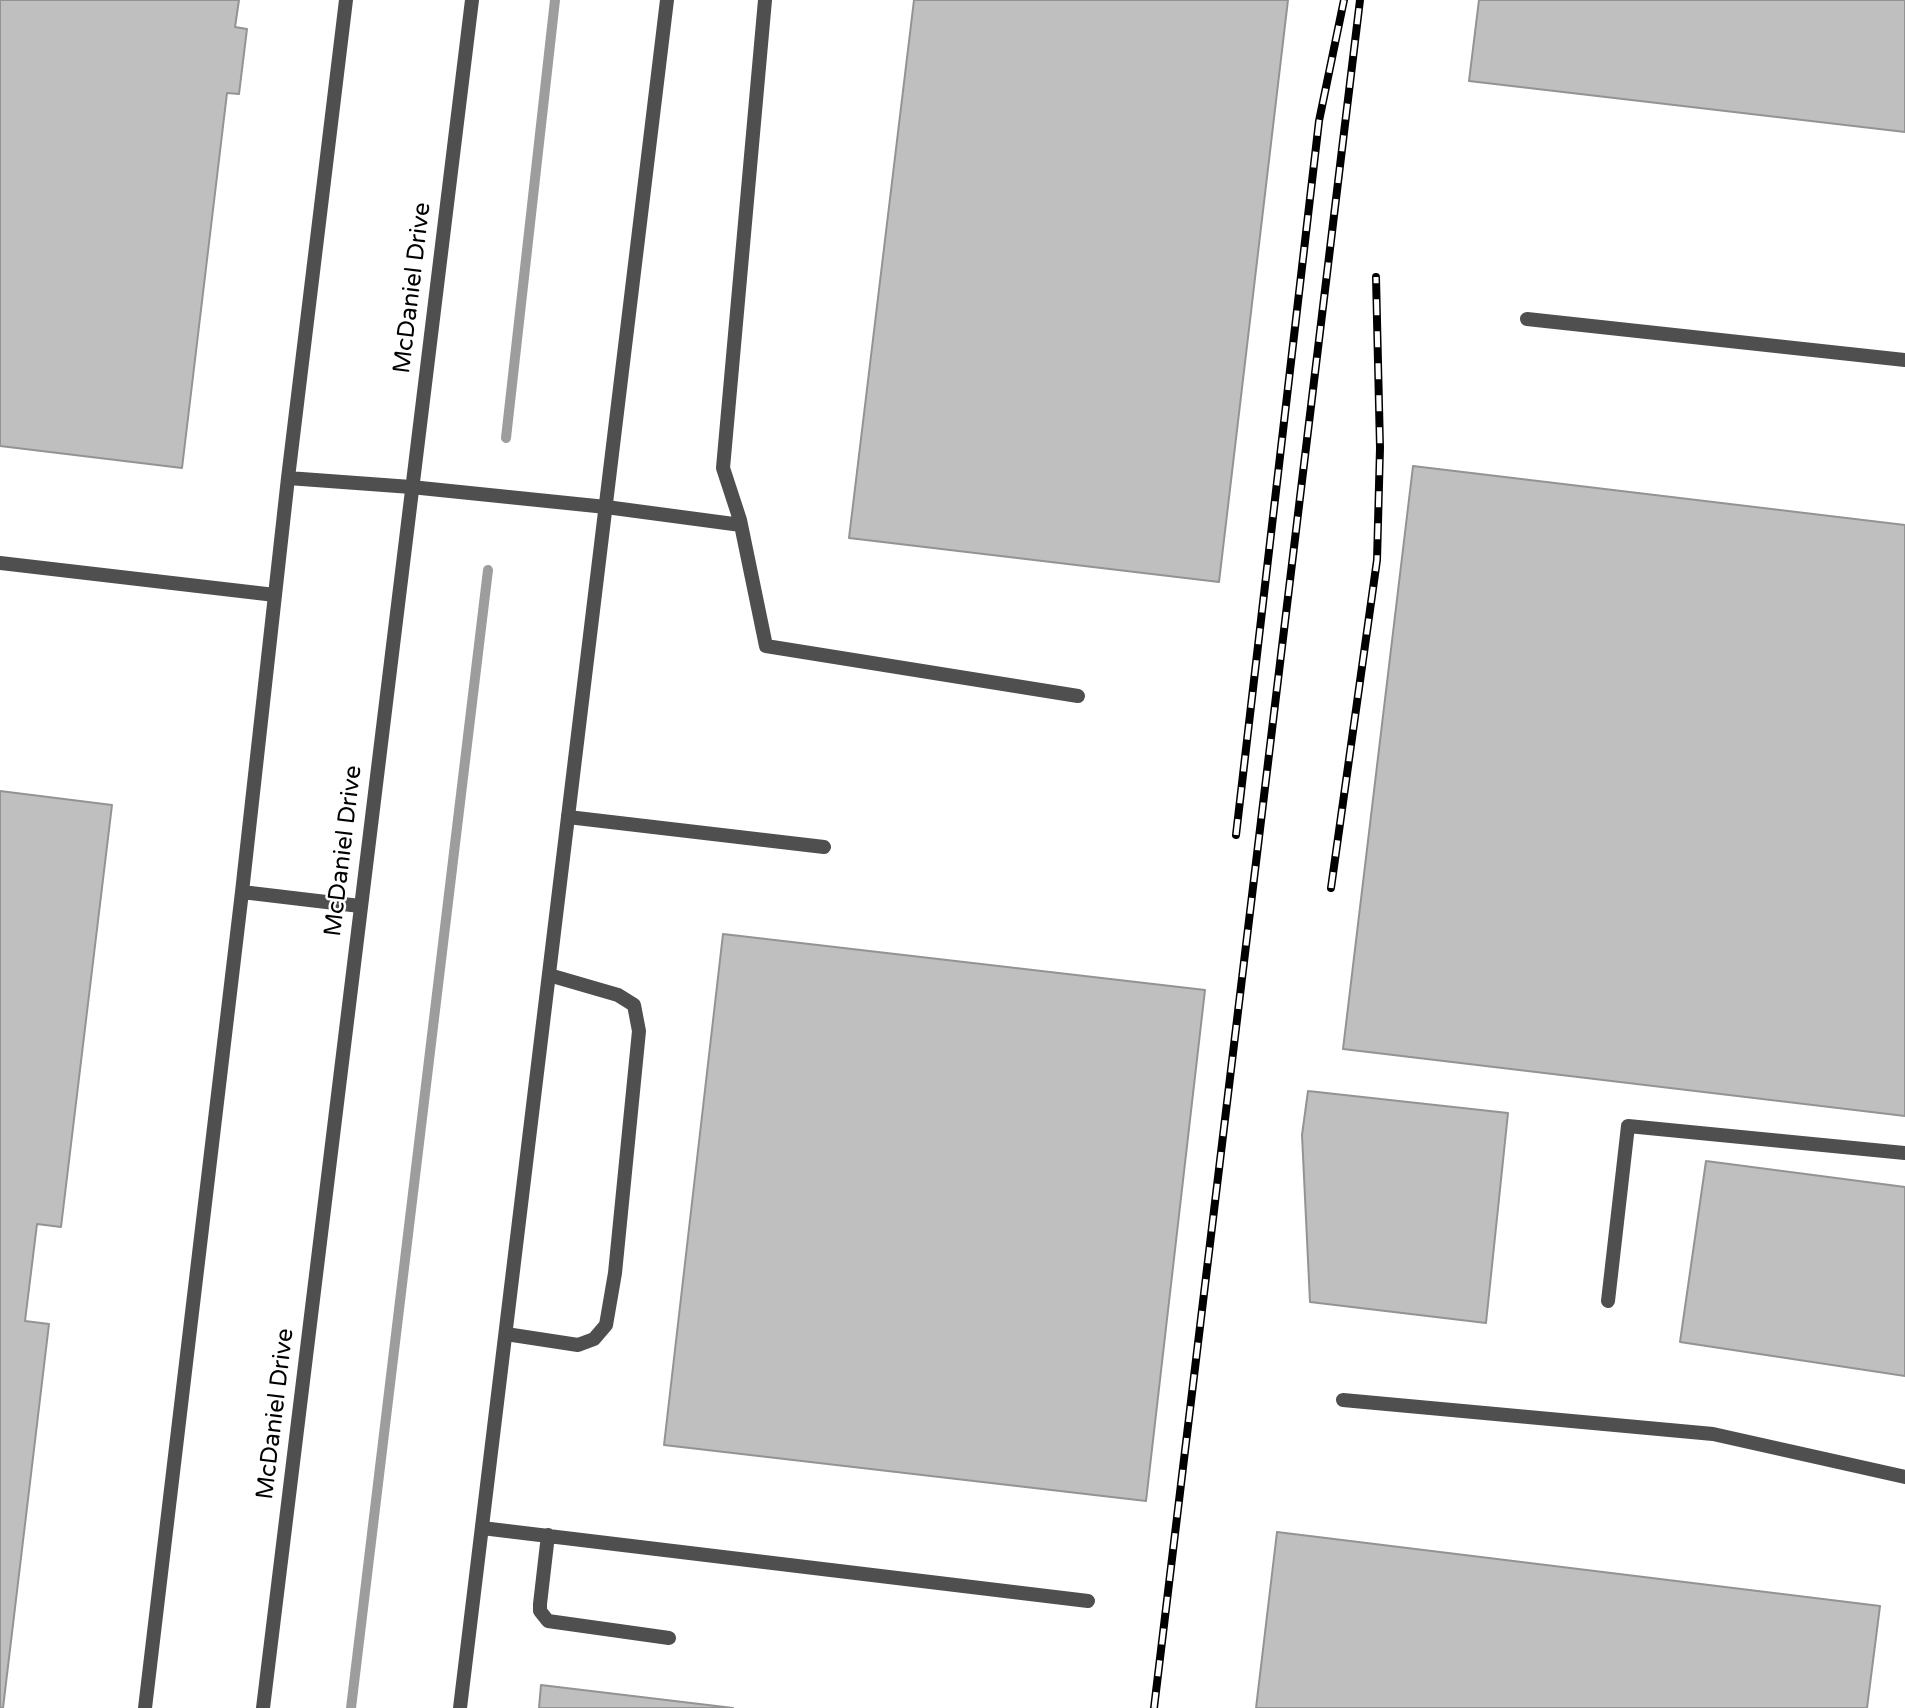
<!DOCTYPE html>
<html>
<head>
<meta charset="utf-8">
<style>
  body { margin:0 }
  canvas { display:block; background:#fff }
</style>
</head>
<body>
<canvas width="1905" height="1708"></canvas>
<script>
const c = document.querySelector('canvas').getContext('2d');
c.lineJoin = 'round';
function poly(rows) {
  const path = new Path2D();
  for (const r of rows) {
    path.moveTo(r[0], r[1]);
    for (let i = 2; i < r.length; i += 2) path.lineTo(r[i], r[i + 1]);
  }
  return path;
}
function stroke(path, color, width, dash) {
  c.strokeStyle = color;
  c.lineWidth = width;
  c.lineCap = dash ? 'butt' : 'round';
  c.setLineDash(dash || []);
  c.stroke(path);
}
function fillPath(path, color) {
  c.fillStyle = color;
  c.fill(path, 'evenodd');
}
function write(font, color, halo, rows, align = 'center') {
  c.font = font + ' "Varela Round",sans-serif';
  c.lineWidth = 5;
  c.setLineDash([]);
  c.textBaseline = 'middle';
  c.strokeStyle = halo;
  c.fillStyle = color;
  for (const [text, x, y, turn = 0] of rows) {
    c.save();
    c.translate(x, y);
    c.rotate((+turn || 0) * Math.PI / 180);
    c.textAlign = isNaN(turn) ? turn : align;
    if (halo) c.strokeText(text, 0, 0);
    c.fillText(text, 0, 0);
    c.restore();
  }
}
stroke(poly([
  [506,438,555,0],
  [351,1708,488,570]
]), '#9d9d9d', 10);
const building = poly([
  [0,0,239,0,235,27,247,29,239,94,227,93,182,468,0,446,0,0],
  [914,0,1288,0,1219,582,849,538,914,0],
  [1479,0,1905,0,1905,132,1469,81,1479,0],
  [1413,466,1905,525,1905,1116,1343,1049,1413,466],
  [0,791,112,805,61,1227,37,1224,25,1321,49,1324,3,1708,0,1708,0,791],
  [723,934,1205,990,1146,1501,664,1445,723,934],
  [1308,1091,1508,1113,1486,1323,1310,1302,1302,1135,1308,1091],
  [1706,1161,1905,1187,1905,1376,1680,1342,1706,1161],
  [1277,1532,1880,1606,1867,1708,1256,1708,1277,1532],
  [541,1685,733,1708,539,1708,541,1685]
]);
fillPath(building, '#bfbfbf');
stroke(building, '#939393', 2);
stroke(poly([
  [765,0,723,468,740,520,766,646,1078,696],
  [1527,319,1905,360],
  [288,478,346,0],
  [0,563,275,595,288,478,411,487,606,507,741,525],
  [275,595,242,892,360,906],
  [568,817,824,847],
  [1608,1301,1628,1126,1905,1153],
  [506,1334,578,1345,594,1339,606,1325,615,1273,639,1031,634,1005,618,995,549,975],
  [1343,1400,1713,1434,1905,1477],
  [482,1528,1088,1601],
  [548,1535,540,1604,540,1611,548,1621,669,1638],
  [145,1708,242,892]
]), '#4f4f4f', 14);
stroke(poly([
  [263,1708,472,0],
  [460,1708,667,0]
]), '#4f4f4f', 14);
const rail = poly([
  [1236,835,1319,121,1344,0],
  [1331,888,1377,560,1380,448,1376,277],
  [1154,1708,1360,0]
]);
stroke(rail, '#000', 8);
stroke(rail, '#fff', 5, [16]);
write('24px', '#000', '#fff', [
  ["McDaniel Drive",413,288,-83],
  ["McDaniel Drive",344,851,-83],
  ["McDaniel Drive",276,1414,-83]
]);
</script>
</body>
</html>
